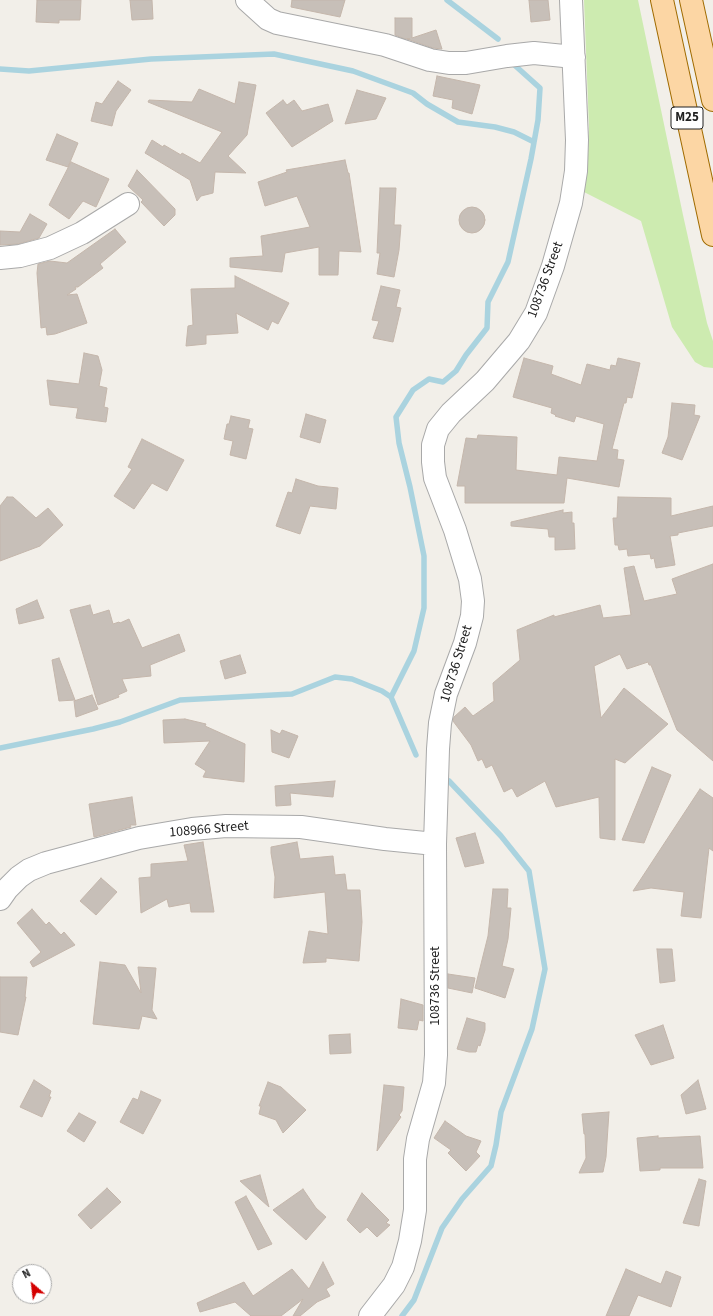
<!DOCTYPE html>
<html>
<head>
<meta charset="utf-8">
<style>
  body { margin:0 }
  #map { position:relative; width:713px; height:1316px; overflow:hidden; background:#f2efe9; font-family:"Source Sans 3",sans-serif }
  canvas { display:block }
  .north { position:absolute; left:12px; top:1264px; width:40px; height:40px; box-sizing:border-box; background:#fff; border:1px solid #a7a7a7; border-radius:50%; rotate:332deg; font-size:11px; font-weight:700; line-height:16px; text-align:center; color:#222 }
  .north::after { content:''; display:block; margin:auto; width:14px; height:18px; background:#d40000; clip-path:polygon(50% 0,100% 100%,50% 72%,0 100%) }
</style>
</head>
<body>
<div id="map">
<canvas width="713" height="1316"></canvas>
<div class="north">N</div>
</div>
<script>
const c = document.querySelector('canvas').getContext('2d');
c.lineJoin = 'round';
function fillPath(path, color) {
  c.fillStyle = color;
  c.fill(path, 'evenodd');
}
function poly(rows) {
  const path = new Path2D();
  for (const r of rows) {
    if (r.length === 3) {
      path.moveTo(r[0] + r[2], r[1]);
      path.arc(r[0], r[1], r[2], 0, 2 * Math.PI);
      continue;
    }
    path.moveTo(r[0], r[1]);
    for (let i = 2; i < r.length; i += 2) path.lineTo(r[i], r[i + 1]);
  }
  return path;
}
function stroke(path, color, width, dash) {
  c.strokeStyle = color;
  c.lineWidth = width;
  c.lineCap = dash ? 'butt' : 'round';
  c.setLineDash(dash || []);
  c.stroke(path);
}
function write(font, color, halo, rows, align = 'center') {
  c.font = font + ' "Source Sans 3",sans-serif';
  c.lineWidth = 3;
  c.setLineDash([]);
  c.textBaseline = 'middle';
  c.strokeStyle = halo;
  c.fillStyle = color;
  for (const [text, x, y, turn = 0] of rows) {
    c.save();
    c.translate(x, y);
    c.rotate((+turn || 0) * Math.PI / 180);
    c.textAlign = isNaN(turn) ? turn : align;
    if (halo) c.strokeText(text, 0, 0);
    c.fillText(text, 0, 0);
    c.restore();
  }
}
fillPath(poly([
  [584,0,638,0,683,215,707,323,713,341,713,368,704,367,695,362,672,327,641,221,584,192,588,155,589,127]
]), '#cdebb0');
stroke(poly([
  [447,0,498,39],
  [0,69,29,71,151,59,274,54,353,71,413,93,427,104,458,122,495,127,514,132,534,142],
  [391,697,414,651,424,608,424,556,410,487,399,443,396,417,413,390,429,379,443,382,456,371,466,355,487,328,488,302,508,262,531,159,538,120,540,88,510,61],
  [0,748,93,729,120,722,180,700,292,694,335,677,352,679,382,691,391,697,416,755],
  [402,1316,414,1300,442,1228,462,1199,491,1166,496,1145,501,1112,532,1029,545,969,529,871,501,836,449,781]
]), '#aad3df', 5.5);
const building = poly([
  [37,0,81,0,80,20,59,20,59,23,36,22,37,0],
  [130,0,152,0,153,19,132,20,130,0],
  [292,0,345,0,340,17,291,7,292,0],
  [529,0,548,0,550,20,531,22,529,0],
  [395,18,412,18,412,38,436,30,442,49,433,48,407,39,410,39,405,39,395,35,395,18],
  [437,76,480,85,472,114,452,108,453,100,433,96,437,76],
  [118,81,131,90,116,111,112,126,91,121,96,102,102,104,118,81],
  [239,82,256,85,247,135,228,156,246,173,215,172,213,193,201,196,197,201,190,180,145,153,152,140,163,147,164,145,181,155,182,153,200,163,222,132,148,102,149,100,192,102,199,89,235,104,239,82],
  [357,90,386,98,376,119,345,124,357,90],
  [283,100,287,105,294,100,302,111,328,104,333,121,292,147,266,113,283,100],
  [57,134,78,143,68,167,46,160,57,134],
  [345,160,348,173,349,173,361,252,339,251,338,275,319,275,319,247,285,253,282,272,230,267,230,258,263,256,261,236,310,227,297,196,265,206,258,182,287,172,286,170,345,160],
  [71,162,109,179,96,207,83,201,69,219,49,205,71,162],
  [137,170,175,209,175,215,164,226,141,202,143,200,128,186,137,170],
  [380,188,396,188,394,225,401,225,399,250,394,277,377,274,380,253,377,253,380,188],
  [472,220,13],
  [30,214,47,224,39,238,18,244,0,245,0,231,20,232,30,214],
  [115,229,126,242,100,264,103,268,78,287,75,287,76,289,67,295,77,294,87,323,55,334,47,335,46,327,41,328,37,273,38,264,50,261,67,263,115,229],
  [235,276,289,303,278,324,272,321,268,330,236,313,238,333,206,335,206,344,186,346,188,326,193,325,191,289,235,288,235,276],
  [381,286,400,290,396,307,401,308,393,342,373,338,379,321,372,320,381,286],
  [84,353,98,356,102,370,99,386,107,388,104,407,108,408,106,422,76,418,78,408,50,405,47,380,79,384,84,353],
  [524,358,553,366,551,374,581,385,587,364,610,370,611,365,616,366,618,358,640,363,632,398,627,397,626,403,624,403,612,449,618,450,617,459,624,460,619,487,567,478,564,503,465,503,465,486,457,486,466,438,477,439,478,435,517,437,516,470,557,475,559,457,597,461,604,424,576,416,574,422,555,416,556,415,551,413,552,408,513,397,524,358],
  [672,403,695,405,694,415,700,416,682,460,662,453,668,437,672,403],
  [306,414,326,420,320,443,300,437,306,414],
  [231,416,250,420,248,428,253,429,246,459,230,455,233,441,224,439,227,424,229,424,231,416],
  [142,439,184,460,167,491,152,483,134,509,114,496,132,469,128,467,142,439],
  [296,479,318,486,338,488,336,509,310,506,300,534,276,526,288,492,292,493,296,479],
  [7,497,13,497,36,518,48,508,63,525,40,546,0,561,0,506,7,497],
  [618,497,671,498,671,516,713,506,713,526,678,533,678,535,670,536,675,565,656,568,654,558,651,559,650,554,628,556,627,549,619,550,618,545,615,545,613,518,617,518,618,497],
  [563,510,563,513,572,512,572,523,574,523,575,549,555,550,555,537,549,537,548,529,511,526,511,522,563,510],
  [713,564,713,761,677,730,651,665,649,665,648,662,627,669,620,654,594,666,601,718,624,688,668,724,625,763,615,759,615,840,600,838,599,797,556,807,545,781,517,797,512,788,504,792,492,765,486,768,482,759,478,761,471,745,453,721,454,717,465,707,473,716,494,701,493,683,520,660,517,630,554,615,554,617,600,605,603,618,631,615,624,568,634,566,644,601,677,594,672,579,713,564],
  [37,600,44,618,19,624,16,609,37,600],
  [90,605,93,615,109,610,113,624,119,622,120,623,129,619,142,648,179,634,185,651,150,665,151,676,122,679,127,691,118,695,119,697,98,705,70,610,90,605],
  [240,655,246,673,225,679,220,661,240,655],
  [59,658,75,700,59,701,52,660,59,658],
  [92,695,98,709,76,717,74,701,92,695],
  [185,719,206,724,205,726,245,744,244,782,203,777,206,771,195,764,210,741,164,743,163,720,185,719],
  [271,730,280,734,282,730,298,736,289,758,272,752,271,730],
  [652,767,671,775,644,843,622,840,652,767],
  [335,781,333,797,290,793,291,805,276,806,275,786,335,781],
  [700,789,713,798,713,851,709,848,701,918,681,916,684,892,651,888,633,891,700,789],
  [132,797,136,825,130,825,131,827,94,837,89,804,132,797],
  [475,833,484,863,465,867,456,838,475,833],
  [203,842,214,912,191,912,190,903,169,907,167,899,141,913,139,878,151,877,151,864,188,861,184,845,203,842],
  [297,842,300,859,333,856,335,875,345,874,347,890,360,890,362,922,359,961,326,958,326,962,303,963,309,931,328,934,325,892,274,898,275,877,271,853,271,847,297,842],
  [101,878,117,892,96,915,80,901,101,878],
  [493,889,508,889,507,908,511,908,508,939,502,966,514,969,505,998,475,988,488,936,493,889],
  [32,909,46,925,49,922,61,935,64,932,75,945,33,967,30,962,41,952,17,923,32,909],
  [657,949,672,949,675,981,660,983,657,949],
  [100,962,125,965,141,993,138,967,156,968,152,1010,157,1019,142,1016,139,1029,93,1024,100,962],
  [448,974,475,978,472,993,448,988,448,974],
  [0,977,27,977,25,997,26,997,18,1035,0,1032,0,977],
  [401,999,423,1005,423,1021,419,1020,417,1030,398,1028,401,999],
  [467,1018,485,1023,485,1030,480,1046,478,1045,476,1052,469,1052,457,1049,467,1018],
  [663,1025,674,1058,651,1065,635,1035,663,1025],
  [350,1034,351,1053,330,1054,329,1035,350,1034],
  [34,1080,51,1091,49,1097,51,1097,42,1117,20,1107,34,1080],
  [698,1080,706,1109,686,1114,681,1095,698,1080],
  [268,1082,281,1087,306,1110,283,1133,276,1120,259,1114,261,1106,259,1106,268,1082],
  [384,1085,404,1087,402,1111,399,1115,401,1117,377,1151,384,1085],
  [141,1091,161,1100,143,1134,120,1122,133,1098,138,1100,141,1091],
  [609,1112,606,1157,603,1172,579,1173,586,1158,585,1134,584,1134,582,1114,609,1112],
  [79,1113,96,1122,84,1142,67,1131,79,1113],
  [445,1121,466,1136,481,1141,476,1152,480,1156,466,1171,448,1153,451,1150,434,1138,445,1121],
  [658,1136,658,1138,700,1136,703,1168,660,1168,660,1170,640,1171,637,1138,658,1136],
  [260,1175,269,1207,240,1181,260,1175],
  [699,1179,706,1181,699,1226,683,1223,699,1179],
  [107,1188,121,1202,91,1229,78,1215,107,1188],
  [303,1189,316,1208,326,1217,306,1240,273,1210,303,1189],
  [362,1193,389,1220,386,1223,390,1225,377,1237,367,1227,360,1233,347,1220,362,1193],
  [246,1196,272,1244,258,1250,235,1202,246,1196],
  [323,1262,334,1284,326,1289,330,1296,317,1302,300,1316,293,1316,303,1299,281,1316,251,1316,235,1302,200,1312,197,1303,244,1282,253,1296,292,1269,309,1289,323,1262],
  [626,1269,661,1284,666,1271,681,1277,671,1307,638,1295,629,1316,606,1316,626,1269]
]);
fillPath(building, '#c7bfb8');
stroke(building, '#c4b6ab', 1);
const minor = poly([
  [247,0,268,19,277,23,385,45,430,60,449,63,466,63,507,56,534,53,574,57],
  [0,258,20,256,50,248,82,233,128,204],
  [0,899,7,889,19,877,29,870,46,863,139,838,192,829,226,826,301,827,385,839,435,844],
  [370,1316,394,1285,403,1267,410,1241,415,1210,415,1159,418,1139,434,1083,436,1055,435,844,438,749,440,723,446,694,465,643,472,616,473,601,470,579,455,530,435,478,433,462,433,445,438,429,451,413,485,381,519,341,536,313,553,266,571,203,576,171,577,140,571,0]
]);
const major = poly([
  [662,0,713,235],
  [691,0,713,100]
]);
stroke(minor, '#a9a9a9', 24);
stroke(major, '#a06b00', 24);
stroke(minor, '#fff', 22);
stroke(major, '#fcd6a4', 22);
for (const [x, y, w] of [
  [687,118,32]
]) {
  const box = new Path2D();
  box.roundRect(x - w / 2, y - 11, w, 22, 3);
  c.fillStyle = '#fff';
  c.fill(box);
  stroke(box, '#222', 1);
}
write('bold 13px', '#222', null, [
  ["M25",687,118]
]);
write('14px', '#222', '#fff', [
  ["108736 Street",546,280,-70],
  ["108736 Street",457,664,-73],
  ["108966 Street",209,830,-5],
  ["108736 Street",436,986,-90]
]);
</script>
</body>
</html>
